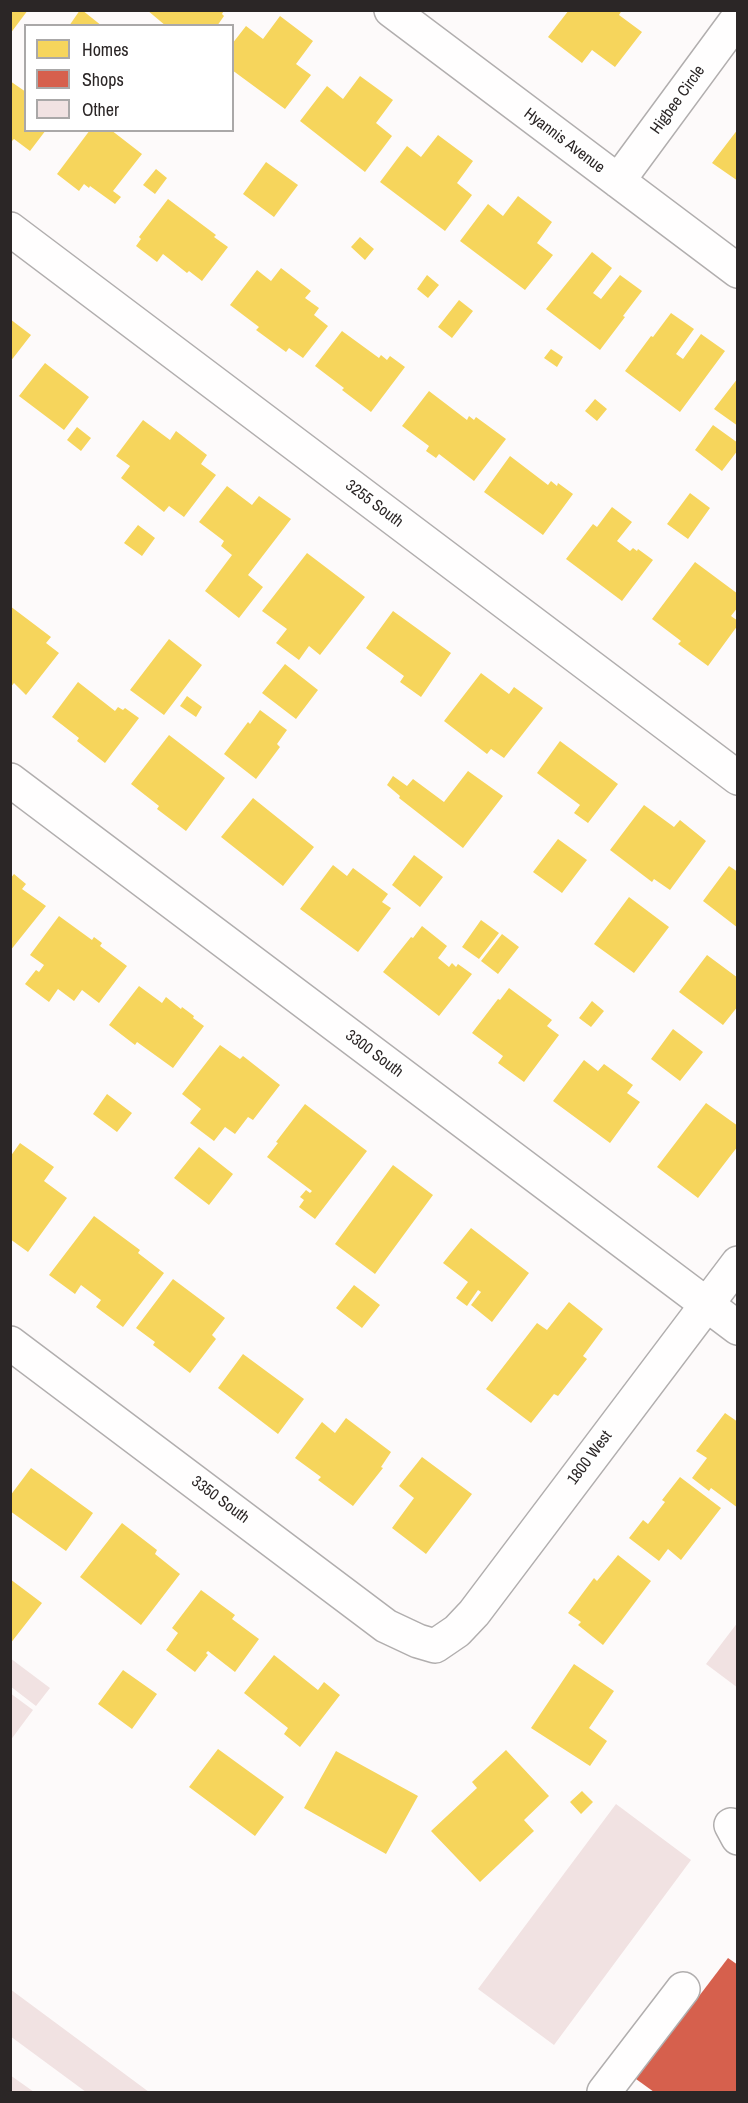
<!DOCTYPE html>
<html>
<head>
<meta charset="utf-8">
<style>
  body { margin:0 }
  #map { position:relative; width:748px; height:2103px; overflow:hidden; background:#fdfafa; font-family:"Archivo Narrow",sans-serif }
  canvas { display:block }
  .frame { position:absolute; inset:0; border:12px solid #2b2626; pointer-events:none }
  .legend { position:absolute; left:24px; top:24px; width:210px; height:108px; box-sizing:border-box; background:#fff; border:2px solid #aaa8a8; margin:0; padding:8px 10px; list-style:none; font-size:18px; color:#2b2626 }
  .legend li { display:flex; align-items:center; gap:12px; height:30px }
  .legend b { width:30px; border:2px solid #aaa8a8 }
</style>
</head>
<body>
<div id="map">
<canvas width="748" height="2103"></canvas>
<div class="frame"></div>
<ul class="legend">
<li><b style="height:16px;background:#f6d55c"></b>Homes</li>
<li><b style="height:16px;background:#d6604d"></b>Shops</li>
<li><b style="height:16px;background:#f1e2e2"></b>Other</li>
</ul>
</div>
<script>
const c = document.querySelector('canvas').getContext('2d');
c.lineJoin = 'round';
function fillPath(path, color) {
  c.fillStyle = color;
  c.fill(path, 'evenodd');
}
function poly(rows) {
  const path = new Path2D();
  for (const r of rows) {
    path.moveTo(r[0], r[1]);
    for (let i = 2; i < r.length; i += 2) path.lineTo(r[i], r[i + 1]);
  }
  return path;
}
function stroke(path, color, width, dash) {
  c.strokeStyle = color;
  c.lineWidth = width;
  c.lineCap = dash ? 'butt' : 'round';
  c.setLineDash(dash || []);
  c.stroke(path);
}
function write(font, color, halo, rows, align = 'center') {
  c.font = font + ' "Archivo Narrow",sans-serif';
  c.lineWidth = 6;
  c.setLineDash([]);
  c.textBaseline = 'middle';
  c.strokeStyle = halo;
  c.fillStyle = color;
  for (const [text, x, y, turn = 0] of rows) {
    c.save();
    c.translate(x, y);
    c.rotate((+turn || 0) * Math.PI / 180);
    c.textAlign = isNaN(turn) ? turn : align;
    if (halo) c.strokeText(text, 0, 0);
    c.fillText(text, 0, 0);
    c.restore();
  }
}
fillPath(poly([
  [10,10,28,10,10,34],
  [80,10,82,10,102,26,69,26],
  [147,10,224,10,222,14,224,16,217,26,166,26],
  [569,10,622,10,619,15,642,32,615,67,592,50,582,63,548,37],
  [280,16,313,41,296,64,311,75,285,109,232,70,232,44,246,26,263,39],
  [360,76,393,100,376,123,392,136,365,172,300,121,327,86,343,99],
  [10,81,26,92,26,130,46,130,30,151,14,139,10,143],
  [738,129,738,181,712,163],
  [90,130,111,130,142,154,113,191,121,197,115,204,90,186,89,188,84,184,79,191,57,174],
  [438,135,473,161,457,183,472,195,445,231,380,182,407,146,421,157],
  [266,162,298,185,274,217,243,194],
  [156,169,167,178,155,194,143,185],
  [518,196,552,222,537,243,553,255,525,290,460,241,488,204,503,216],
  [168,199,216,235,214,237,228,247,202,281,189,271,187,273,163,254,157,262,136,246,141,239,139,237],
  [360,237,374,249,365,260,351,247],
  [592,252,612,268,593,293,601,299,620,275,642,291,623,316,625,317,600,350,546,309],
  [281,268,311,291,305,298,319,308,314,315,328,326,303,358,289,348,286,352,256,330,259,327,230,305,257,270,271,281],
  [427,275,439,285,428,298,417,289],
  [459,300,473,311,452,338,438,327],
  [671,313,694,329,676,354,683,359,701,334,725,351,680,412,625,371,651,336,653,337],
  [10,319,31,335,10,362],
  [342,331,379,358,381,355,387,360,390,356,405,367,371,412,342,390,344,388,315,366],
  [551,349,563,357,557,367,544,358],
  [45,363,89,397,64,430,19,396],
  [738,378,738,426,714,409],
  [429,391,467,420,469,416,474,420,476,417,506,439,474,481,439,454,436,458,426,451,429,446,402,426],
  [595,399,607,409,597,421,585,411],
  [143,420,170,440,176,431,207,455,201,464,216,475,184,517,169,506,164,512,121,478,130,466,116,456],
  [713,425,738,443,738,450,722,471,695,450],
  [77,427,91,438,81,451,67,440],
  [510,456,548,485,551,481,557,486,558,483,573,494,543,535,484,492],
  [227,486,252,505,259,496,291,519,248,575,263,587,239,618,205,591,232,555,221,546,224,541,199,522],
  [690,493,710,508,688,539,667,524],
  [612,507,632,522,617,541,630,551,633,548,637,551,638,549,653,560,622,601,566,559,593,524,597,527],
  [138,525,155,538,142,556,124,543],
  [307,553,365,597,320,655,309,646,299,660,276,643,287,629,262,611],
  [695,562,738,594,738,607,731,616,738,621,738,625,708,666,678,644,681,641,652,619],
  [10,606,51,637,46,643,59,653,26,695,14,683,10,688],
  [393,611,451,653,421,697,400,682,404,676,366,648],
  [169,639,202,665,164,715,130,690],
  [285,664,318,690,296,719,262,693],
  [481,673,509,694,514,687,543,708,504,758,491,749,487,754,444,721],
  [78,682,115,711,118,707,123,710,125,708,139,718,105,763,77,741,79,738,52,717],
  [187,696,202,707,196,717,180,706],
  [260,710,287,730,277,744,280,747,256,779,224,754,248,722,250,724],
  [169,735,225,778,186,831,157,809,159,806,131,784],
  [560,741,618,784,588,823,574,813,580,805,537,773],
  [468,771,503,796,463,848,399,798,400,796,387,785,393,776,407,786,413,779,444,802],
  [253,798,314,847,283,886,221,837],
  [644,805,674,827,680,820,706,841,670,890,654,879,652,882,610,850],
  [558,839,587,860,562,893,533,872],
  [414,855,443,877,420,907,392,885],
  [333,865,347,876,353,868,388,894,382,902,391,908,358,952,300,909],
  [729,866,738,872,738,928,703,901],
  [14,874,26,884,22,889,46,906,10,951,10,879],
  [629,897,669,927,634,973,594,944],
  [59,916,92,940,94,937,102,943,100,946,127,966,99,1003,82,990,74,1001,58,989,49,1002,25,984,36,970,39,972,44,965,30,955],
  [481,920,499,933,479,959,462,947],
  [422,926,447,946,438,958,449,967,452,963,456,967,458,964,472,974,439,1016,383,972,411,937,413,938],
  [502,934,519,947,498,974,481,961],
  [707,955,738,978,738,1006,723,1025,679,992],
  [139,986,162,1003,166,997,181,1009,182,1007,194,1016,193,1018,204,1026,173,1068,137,1042,135,1045,109,1025],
  [509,988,552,1020,547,1026,559,1035,524,1082,498,1063,503,1056,472,1033,498,999,500,1000],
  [592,1001,604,1011,591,1027,579,1018],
  [673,1029,703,1052,680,1081,651,1059],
  [220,1045,240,1059,243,1056,280,1085,253,1120,248,1117,235,1134,225,1127,214,1141,190,1123,201,1109,182,1094],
  [584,1060,598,1071,604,1064,633,1085,627,1093,640,1102,610,1143,553,1101],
  [107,1094,132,1113,117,1132,93,1114],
  [706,1103,738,1126,738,1146,698,1198,657,1167],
  [305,1104,367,1151,315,1219,299,1207,304,1200,300,1197,306,1190,310,1193,312,1191,267,1157,278,1143,276,1142],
  [20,1143,54,1167,44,1181,67,1198,28,1252,10,1239,10,1157],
  [199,1147,233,1174,209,1205,174,1178],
  [393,1165,433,1195,375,1274,335,1244],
  [94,1216,140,1250,138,1253,164,1273,123,1327,96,1307,101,1300,81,1285,75,1294,49,1275],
  [471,1228,529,1273,492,1322,471,1305,481,1292,478,1290,467,1306,456,1298,468,1282,443,1263],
  [173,1279,225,1318,212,1335,216,1339,190,1373,153,1345,155,1342,136,1328],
  [354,1285,380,1305,362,1328,336,1308],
  [569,1302,603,1329,583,1356,587,1359,558,1396,554,1394,531,1423,486,1389,537,1323,547,1330],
  [243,1354,304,1399,278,1434,218,1388],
  [725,1413,738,1422,738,1508,711,1488,709,1491,692,1478,707,1458,696,1451],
  [346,1418,391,1452,381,1467,383,1468,353,1506,318,1480,321,1477,295,1458,322,1422,335,1433],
  [422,1457,472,1494,426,1554,392,1528,414,1498,399,1486],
  [31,1468,93,1513,66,1551,10,1511,10,1496],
  [680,1477,721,1508,681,1560,668,1549,659,1561,629,1538,643,1520,648,1524,665,1502,662,1500],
  [122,1523,157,1550,155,1554,180,1574,141,1625,80,1577],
  [618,1555,651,1581,603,1645,578,1625,581,1622,568,1613,594,1578,597,1581],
  [10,1579,42,1603,10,1644],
  [201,1590,235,1615,232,1619,259,1639,235,1672,208,1651,206,1653,208,1655,195,1672,166,1650,178,1633,172,1628],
  [274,1655,318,1690,324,1682,340,1695,300,1747,284,1734,288,1728,244,1693],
  [574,1664,614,1691,589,1728,607,1741,590,1766,531,1728],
  [123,1670,157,1694,132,1729,98,1704],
  [218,1749,284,1797,255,1836,189,1787],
  [506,1750,549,1796,524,1820,534,1831,480,1882,431,1831,477,1788,472,1782],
  [336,1751,418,1796,386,1854,304,1808],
  [582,1791,593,1802,581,1814,570,1802]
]), '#f6d55c');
fillPath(poly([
  [728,1958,738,1965,738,2092,654,2092,636,2079]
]), '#d6604d');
fillPath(poly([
  [738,1622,738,1688,706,1664],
  [10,1658,50,1688,36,1706,10,1686],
  [10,1693,33,1710,10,1741],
  [616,1804,691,1860,554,2045,478,1989],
  [10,1989,149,2092,86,2092,10,2036],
  [10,2075,34,2092,10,2092]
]), '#f1e2e2');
const minor = poly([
  [391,10,738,271],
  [618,181,738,18],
  [10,229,738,778],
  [10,780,738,1328],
  [10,1343,386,1626,418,1641,435,1646,457,1631,474,1613,738,1263],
  [731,1825,738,1838],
  [604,2092,683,1989]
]);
stroke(minor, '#b1aeae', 36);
stroke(minor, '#fffefe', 33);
write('16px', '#2b2626', '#fff', [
  ["Higbee Circle",678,100,-54],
  ["Hyannis Avenue",564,141,37],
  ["3255 South",374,504,37],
  ["3300 South",374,1054,37],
  ["1800 West",590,1458,-53],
  ["3350 South",220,1500,37]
]);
</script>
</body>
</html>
